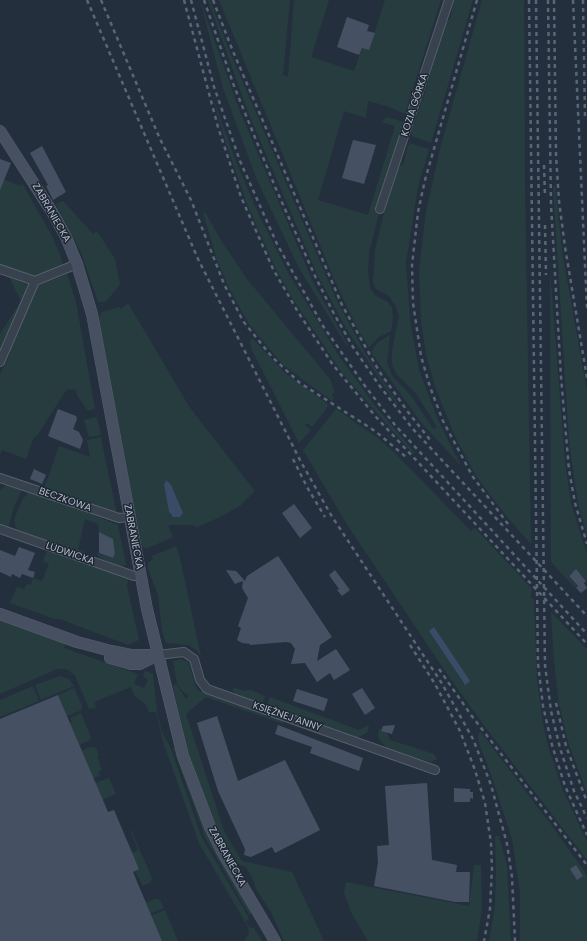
<!DOCTYPE html>
<html>
<head>
<meta charset="utf-8">
<style>
  body { margin:0 }
  canvas { display:block; background:#242f3e }
</style>
</head>
<body>
<canvas width="587" height="941"></canvas>
<script>
const c = document.querySelector('canvas').getContext('2d');
c.lineJoin = 'round';
function fillPath(path, color) {
  c.fillStyle = color;
  c.fill(path, 'evenodd');
}
function poly(rows) {
  const path = new Path2D();
  for (const r of rows) {
    path.moveTo(r[0], r[1]);
    for (let i = 2; i < r.length; i += 2) path.lineTo(r[i], r[i + 1]);
  }
  return path;
}
function stroke(path, color, width, dash) {
  c.strokeStyle = color;
  c.lineWidth = width;
  c.lineCap = dash ? 'butt' : 'round';
  c.setLineDash(dash || []);
  c.stroke(path);
}
function write(font, color, halo, rows, align = 'center') {
  c.font = font + ' Poppins,sans-serif';
  c.lineWidth = 3;
  c.setLineDash([]);
  c.textBaseline = 'middle';
  c.strokeStyle = halo;
  c.fillStyle = color;
  for (const [text, x, y, turn = 0] of rows) {
    c.save();
    c.translate(x, y);
    c.rotate((+turn || 0) * Math.PI / 180);
    c.textAlign = isNaN(turn) ? turn : align;
    if (halo) c.strokeText(text, 0, 0);
    c.fillText(text, 0, 0);
    c.restore();
  }
}
fillPath(poly([
  [200,0,240,112,313,282,348,345,347,346,299,268,257,180,223,88],
  [208,0,210,0,229,50,336,299,365,353,398,404,397,405,346,328,318,276,248,112],
  [219,0,290,0,283,75,288,77,294,0,329,0,311,57,354,71,362,48,369,50,385,0,441,0,405,114,387,106,368,101,366,118,344,111,318,200,368,215,395,126,382,122,386,117,403,122,405,125,379,212,369,253,368,271,370,288,375,295,388,302,392,308,393,320,391,331,379,337,369,347,356,326,334,279],
  [453,0,473,0,431,143,412,136,411,132,425,93,444,25,451,17],
  [482,0,524,0,525,183,531,544,508,518,476,476,454,434,436,389,426,355,421,320,419,271,426,211,441,145],
  [212,95,236,162,260,217,287,271,337,353,376,407,415,453,413,454,342,373,291,296,275,267,247,204,226,143],
  [409,143,429,149,418,187,406,263,410,320,419,370,438,420,461,466,420,421,371,352,378,342,390,335,387,362,392,376,412,397,433,429,437,427,415,392,396,374,392,364,392,351,399,316,395,305,389,296,376,289,373,282,375,250,385,209,395,175,399,166,403,165],
  [0,178,21,186,22,183,52,236,61,257,63,266,33,276,24,276,0,266],
  [553,186,555,186,563,257,587,391,587,536,578,504,569,441],
  [63,201,93,234,97,231,115,259,120,284,106,302,98,302,81,252,56,204],
  [205,212,222,242,247,279,330,379,334,391,334,393,332,393,332,396,334,396,332,401,282,364,249,324,230,290,217,260,203,213],
  [550,270,565,462,571,503,587,554,587,581,576,569,568,576,577,586,575,588,551,562],
  [67,274,76,302,95,409,88,411,78,397,76,390,67,389,36,437,34,437,26,459,2,450,0,454,0,375,11,352,7,350,37,286],
  [9,277,26,284,29,287,0,353,0,334,21,301],
  [128,303,190,408,255,491,240,506,218,518,197,527,192,525,168,525,173,537,148,548,144,548,140,545,98,319,102,312,120,307,121,309],
  [164,485,183,513,180,517,171,516,169,512],
  [253,339,286,374,329,405,312,427,307,423,305,425,311,430,299,443,251,348,250,340],
  [336,409,378,438,393,451,471,531,475,528,532,589,531,598,534,599,537,680,543,724,548,746,563,791,587,841,587,860,483,724,443,668,348,526,303,450],
  [429,631,470,681,464,684],
  [97,417,101,435,89,437,84,420],
  [101,437,106,463,117,514,44,489,59,446,90,457,87,440],
  [7,485,20,489,21,492,14,507,8,529,0,526,0,490],
  [29,492,74,507,118,525,126,565,118,567,99,557,96,553,113,558,115,553,113,539,99,532,98,524,85,519,78,549,85,552,85,556,17,530,14,520,17,512,22,500],
  [176,546,180,558,201,657,196,650,189,645,166,643,162,631,158,595,148,569,148,563,153,559,152,556],
  [47,551,128,579,127,586,139,640,128,645,60,619,55,619,10,603,17,587,24,589,27,584,31,585,33,578,42,581,49,564,43,561],
  [551,612,587,649,587,793,569,745,559,704,554,663],
  [0,620,65,643,64,648,138,674,134,684,144,688,148,680,143,676,145,671,153,674,157,712,162,732,171,749,202,838,249,918,246,922,250,928,254,928,262,941,244,941,249,934,248,927,199,843,164,745,156,712,149,712,146,705,134,695,131,687,94,702,96,708,89,709,75,675,66,669,57,669,0,694],
  [181,659,189,663,195,685,200,692,202,690,281,719,283,722,284,724,206,697,186,714,224,831,242,861,292,872,324,941,284,941,272,914,255,887,255,883,246,867,233,862,221,840,188,754,173,685,176,684,186,699,189,696,180,689,177,684,173,661],
  [60,676,69,679,74,686,41,700,35,685],
  [33,686,39,701,0,717,0,700],
  [233,687,244,691,251,690,265,696,262,704,236,695,233,691],
  [74,688,82,705,82,710,67,716,58,695],
  [270,697,359,730,369,725,367,733,357,738,267,705],
  [81,713,91,737,90,740,79,745,70,723,72,722,70,718],
  [379,729,387,733,390,740,434,754,437,759,430,762,390,750,380,741,378,736],
  [480,731,552,826,587,875,587,941,520,941,520,892,512,839,493,780,479,743,478,736],
  [91,747,96,748,99,755,97,756,102,770,98,772,100,776,93,778,81,751],
  [173,748,175,748,178,753,207,834,251,912,250,916,205,837],
  [109,778,116,794,102,800,95,783],
  [130,830,131,830,152,878,151,882,143,886,135,871,139,869,132,853,138,850],
  [495,836,499,836,507,866,511,941,489,941,495,906,496,870],
  [474,865,481,865,482,909,477,941,368,941,351,912,344,893,346,882,469,906],
  [157,898,160,900,164,908,150,914,146,903],
  [165,910,178,941,162,941,151,916]
]), '#263c3f');
fillPath(poly([
  [166,480,171,485,183,513,180,517,173,517,169,512,164,485],
  [434,627,470,681,465,685,429,631]
]), '#394c67');
fillPath(poly([
  [347,17,369,25,367,31,375,33,369,50,362,48,359,55,337,47],
  [353,140,376,145,364,184,342,178],
  [42,146,66,192,53,200,46,186,48,185,30,153],
  [0,159,11,163,0,190],
  [58,409,76,416,77,419,73,429,79,432,83,440,80,449,48,436],
  [34,469,46,475,42,484,30,479],
  [294,504,312,528,300,538,282,513],
  [99,532,113,539,115,553,113,558,99,553],
  [19,547,35,553,28,570,35,572,33,578,22,574,20,578,12,574,11,577,0,572,0,550,15,556],
  [278,556,332,637,320,645,317,661,336,649,350,670,334,680,330,673,317,682,305,663,291,664,295,649,291,643,286,642,250,645,250,644,242,643,237,640,241,628,238,626,248,598,242,588,243,581,235,584,226,570,236,571,245,581,247,576],
  [576,569,586,581,584,583,587,588,581,593,576,588,578,586,569,576],
  [335,570,350,590,342,596,337,590,339,589,329,575],
  [362,688,375,708,365,715,352,694],
  [297,689,328,699,324,711,293,701],
  [58,695,108,812,114,810,139,869,133,872,162,941,0,941,0,719],
  [217,716,238,781,285,760,320,830,275,853,272,847,251,857,244,855,245,849,218,791,197,723],
  [278,725,363,758,359,771,310,753,312,747,275,734],
  [395,725,392,734,381,731,383,726],
  [427,783,432,860,457,865,456,872,470,872,469,902,455,902,374,886,378,863,377,846,389,845,385,786],
  [454,788,470,789,470,792,473,792,473,799,470,798,470,802,454,802],
  [576,865,583,876,577,880,570,869]
]), '#455162');
const street = poly([
  [380,209,449,0],
  [0,269,35,281,77,264],
  [0,362,35,281],
  [0,478,119,518,130,517],
  [0,529,134,576,141,576],
  [158,655,184,652,194,659,200,680,207,689,435,770]
]);
const secondary = poly([
  [0,131,54,215,66,237,77,264,92,314,147,609,183,756,210,827,223,853,275,941],
  [0,614,77,642,111,651,131,655,158,655],
  [110,658,131,664,140,664,158,655]
]);
stroke(street, '#565f6c', 10);
stroke(secondary, '#565f6c', 12);
stroke(street, '#38414e', 8);
stroke(secondary, '#465061', 11);
stroke(poly([
  [87,0,198,259,301,462,331,515,441,682,473,739,491,785,507,844,512,877,515,941],
  [101,0,160,139,191,200,224,284,243,321,272,357,300,383,375,431,406,457],
  [184,0,218,127,241,197,273,269,298,312,333,365,376,417,587,644],
  [191,0,214,87,240,161,277,244,323,326,365,386,395,425,587,634],
  [204,0,234,86,276,189,315,276,333,312,353,347,379,385,412,428,587,616],
  [213,0,232,49,342,305,379,371,408,412,431,441],
  [477,0,425,180,418,212,412,265,413,303,421,356,430,387,443,421,473,477,508,524],
  [529,0,538,663,543,706,552,745,565,786,587,835],
  [536,0,545,665,551,711,560,748,574,791,587,818],
  [548,0,551,205,561,377,569,470,575,503,587,544],
  [554,0,556,155,559,201,565,247,587,378],
  [573,0,587,309],
  [583,0,585,117],
  [544,165,545,197],
  [545,225,546,275],
  [293,459,307,487,325,517],
  [410,645,435,684,460,731,475,770,485,803,491,843,492,868,490,909,484,941],
  [439,669,471,715,587,865],
  [556,703,566,746,587,802]
]), '#5a6575', 2.5, [4, 4]);
write('10px', '#b4bcc9', '#1d2633', [
  ["KOZIA GÓRKA",415,105,-72],
  ["ZABRANIECKA",51,213,60],
  ["BECZKOWA",65,500,19],
  ["ZABRANIECKA",133,537,79],
  ["LUDWICKA",70,554,19],
  ["KSIĘŻNEJ ANNY",287,717,19],
  ["ZABRANIECKA",227,857,61]
]);
</script>
</body>
</html>
